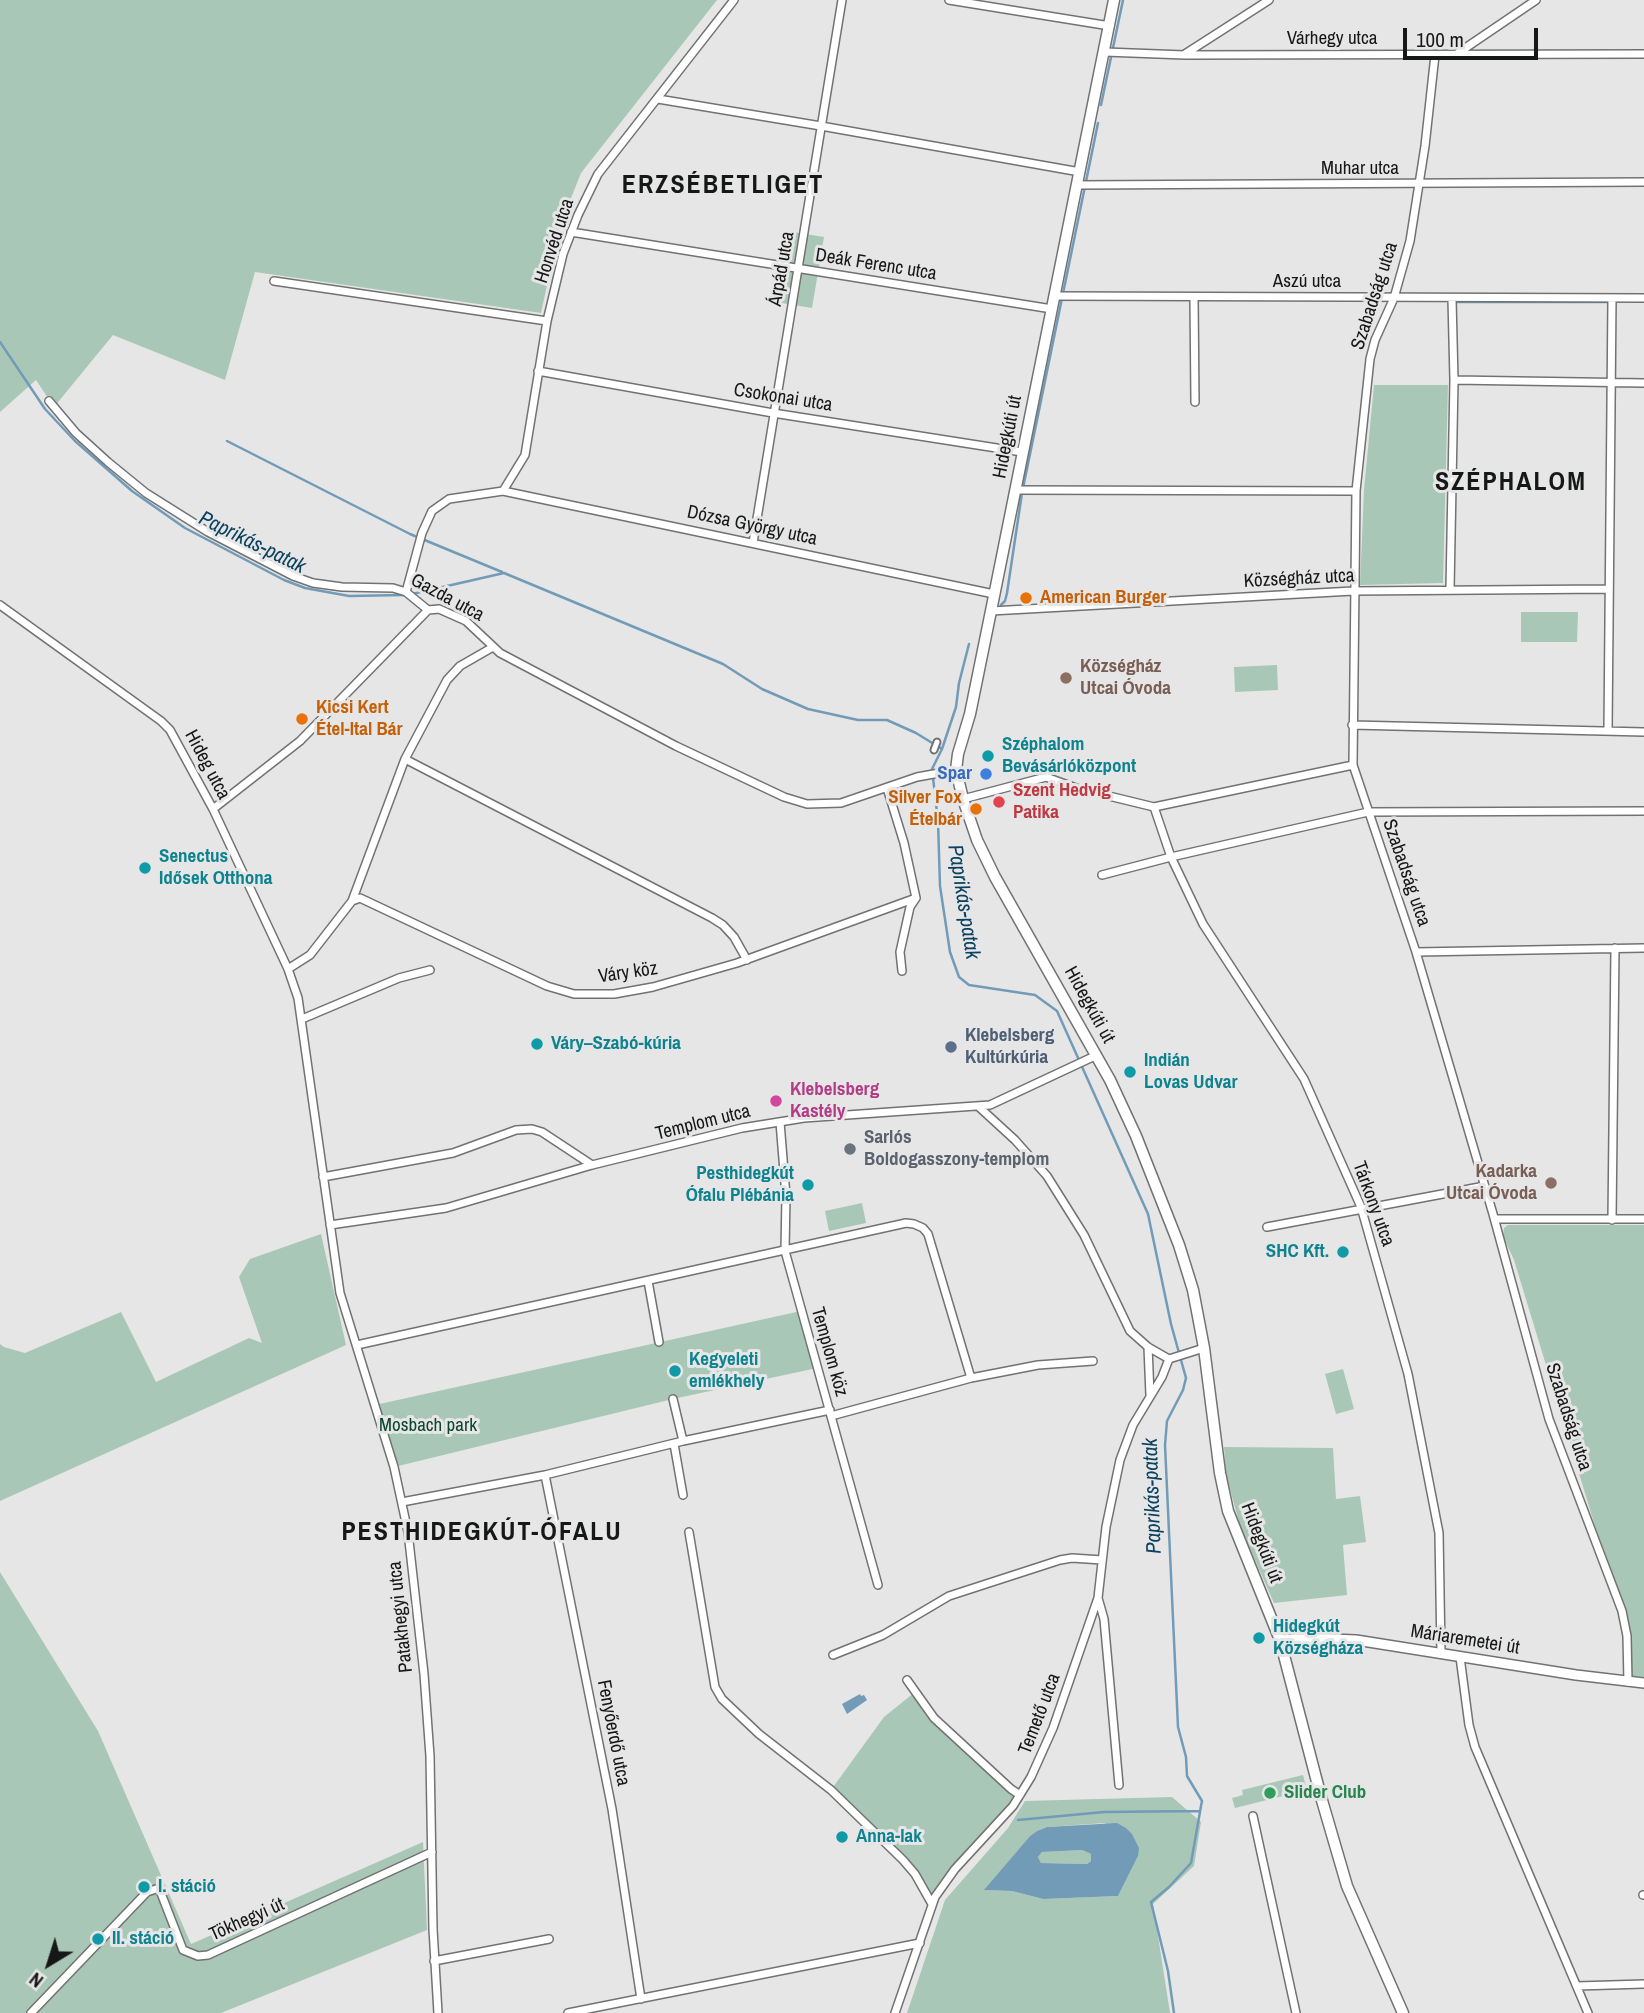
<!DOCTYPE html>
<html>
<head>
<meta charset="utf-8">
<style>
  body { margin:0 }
  #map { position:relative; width:1644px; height:2013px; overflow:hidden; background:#e6e6e7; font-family:"Archivo Narrow",sans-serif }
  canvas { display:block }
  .north { position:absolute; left:14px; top:1929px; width:70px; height:70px; -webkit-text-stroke:5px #e6e6e7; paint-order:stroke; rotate:218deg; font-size:19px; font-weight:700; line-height:28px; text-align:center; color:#161717 }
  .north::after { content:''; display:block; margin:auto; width:24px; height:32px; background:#161717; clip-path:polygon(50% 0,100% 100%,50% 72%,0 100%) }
  .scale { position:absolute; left:1403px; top:28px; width:135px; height:32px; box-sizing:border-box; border:4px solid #161717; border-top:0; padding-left:9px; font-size:21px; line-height:24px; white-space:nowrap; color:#161717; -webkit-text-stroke:5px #e6e6e7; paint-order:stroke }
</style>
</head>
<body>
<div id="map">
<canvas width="1644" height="2013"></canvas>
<div class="north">N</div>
<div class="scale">100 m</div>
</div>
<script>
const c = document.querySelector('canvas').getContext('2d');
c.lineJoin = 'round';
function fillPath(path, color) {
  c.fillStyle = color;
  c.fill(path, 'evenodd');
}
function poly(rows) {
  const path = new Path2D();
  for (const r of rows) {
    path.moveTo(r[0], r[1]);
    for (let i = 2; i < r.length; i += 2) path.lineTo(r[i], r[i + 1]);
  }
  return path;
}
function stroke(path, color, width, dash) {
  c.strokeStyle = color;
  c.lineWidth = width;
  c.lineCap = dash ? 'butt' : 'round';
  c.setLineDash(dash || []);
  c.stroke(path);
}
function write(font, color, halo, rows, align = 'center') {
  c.font = font + ' "Archivo Narrow",sans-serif';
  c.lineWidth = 6;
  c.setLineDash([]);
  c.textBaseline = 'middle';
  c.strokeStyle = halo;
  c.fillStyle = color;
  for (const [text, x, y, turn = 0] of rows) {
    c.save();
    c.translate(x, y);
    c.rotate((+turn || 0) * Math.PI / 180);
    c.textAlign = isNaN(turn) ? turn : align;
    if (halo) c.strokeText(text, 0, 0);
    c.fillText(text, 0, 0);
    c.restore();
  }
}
fillPath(poly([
  [0,0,717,0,581,173,560,226,541,313,255,272,225,380,113,335,54,407,36,380,0,412],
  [787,231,824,237,812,308,775,302],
  [1374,385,1448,385,1443,583,1360,585,1364,490],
  [1521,612,1578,612,1577,642,1521,642],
  [1277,665,1278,690,1235,692,1234,667],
  [862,1203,866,1223,829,1231,825,1211],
  [1508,1225,1644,1225,1644,1677,1632,1676,1631,1632,1626,1609,1595,1526,1514,1260,1503,1236,1504,1228],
  [321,1234,346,1345,0,1501,0,1344,4,1347,25,1353,121,1312,156,1382,249,1338,262,1343,239,1277,250,1259],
  [801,1311,817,1368,673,1399,394,1467,375,1405],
  [1343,1369,1354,1409,1336,1414,1325,1374],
  [1224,1447,1333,1448,1336,1499,1360,1496,1366,1542,1343,1545,1347,1595,1274,1603,1240,1526,1226,1474],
  [0,1572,98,1731,191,1944,423,1842,427,1930,221,2013,0,2013],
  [915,1692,934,1718,1020,1795,955,1869,932,1904,915,1874,831,1790,884,1717],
  [1303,1775,1307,1790,1235,1808,1232,1798,1243,1795,1242,1790],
  [1172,1797,1201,1822,1194,1866,1153,1904,1170,2013,907,2013,945,1900,1008,1828,1025,1801],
  [1105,1823,1138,1856,1118,1896,1043,1899,1012,1891,985,1890,1030,1836,1037,1831,1047,1827],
  [1082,1850,1091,1854,1091,1861,1087,1864,1041,1863,1038,1857,1042,1852]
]), '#a9c7b6');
fillPath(poly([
  [860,1694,861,1696,864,1695,867,1700,847,1714,842,1704],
  [1117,1823,1126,1828,1132,1834,1139,1848,1138,1856,1118,1896,1043,1899,1012,1891,984,1890,1030,1836,1037,1831,1047,1827],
  [1082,1850,1091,1854,1091,1861,1087,1864,1041,1863,1038,1857,1042,1852]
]), '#729bb7');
stroke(poly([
  [1101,105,1123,0],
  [1454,302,1608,302],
  [0,342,45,409,75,441,132,491,185,528,284,580,305,588,349,596,405,595],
  [227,441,410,534,502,572],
  [412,594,504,573,723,664,762,689,808,709,858,720,887,720,916,733,942,749,932,769,938,821,940,886,950,952,959,977,969,985,1035,995,1057,1011,1148,1214,1171,1324,1186,1378,1183,1390,1167,1421,1165,1445,1178,1727,1186,1757,1187,1776,1202,1801,1201,1806,1191,1863,1169,1887,1151,1902,1168,1971,1174,2013],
  [1001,605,1005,601,1007,593,1022,493,1098,123],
  [942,749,956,707,959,683,969,644],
  [1018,1820,1104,1812,1200,1811]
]), '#729bb7', 2.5);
const pedestrian = poly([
  [934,750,937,742]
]);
const minor = poly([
  [949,0,1110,26],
  [1105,52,1185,55,1644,54],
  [1458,53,1536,0],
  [1185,54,1269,0],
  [1435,55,1425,146,1410,241,1394,298,1375,340,1370,359,1356,491,1353,765,1416,952,1493,1214,1549,1419,1622,1611,1627,1636,1628,1682],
  [658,99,821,126,1080,172],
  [1077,185,1644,182],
  [571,232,1052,309],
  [274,281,547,321],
  [1054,296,1644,298],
  [1194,297,1195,402],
  [538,371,773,413,1022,452],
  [1454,380,1644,383],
  [49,401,76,433,108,462,146,493,208,532,293,576,313,583,342,587,393,588,406,592,428,610,439,609,466,621,500,653,676,746,784,797,807,804,841,803,917,777,956,770],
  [1015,490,1356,491],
  [503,491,525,455,547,321,563,254,578,215,598,174,734,0],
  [753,543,842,0],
  [1450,589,1454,380,1452,299],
  [406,592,422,533,432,511,449,499,503,491,994,594],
  [0,605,161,721,170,730,213,809,288,969,298,998,340,1293,394,1467,408,1532,424,1674,430,1756,433,1929,438,2013],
  [991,611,1353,591,1609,589],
  [1352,725,1644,732],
  [1608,731,1612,298],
  [405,759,712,918,723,925,734,937,747,960],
  [887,788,904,843,916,898,910,907,900,952,902,971],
  [963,799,1046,777,1076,788,1154,807,1353,765],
  [1154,807,1171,857,1203,924,1304,1079,1361,1207,1408,1374,1439,1533,1441,1653],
  [213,809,300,741,428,610],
  [1102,875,1171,857,1368,812,1644,811],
  [352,901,360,898,547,986,574,994,614,994,653,987,737,963,916,898],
  [1416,952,1644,948],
  [288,969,310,955,352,901,405,759,447,680,460,666,493,647],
  [302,1019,399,978,430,970],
  [979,1107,1015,1140,1047,1176,1084,1235,1130,1331,1148,1347,1169,1359],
  [780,1122,786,1196,785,1251,878,1585],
  [323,1177,453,1153,516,1130,532,1129,542,1132,592,1165],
  [1495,1219,1644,1219],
  [1612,1220,1615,948],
  [330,1225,446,1208,592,1165,742,1128,804,1118,990,1105,1097,1055],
  [1267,1227,1485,1186],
  [648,1281,659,1342],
  [357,1345,906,1223,914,1224,923,1228,928,1234,971,1378],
  [1148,1347,1150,1395],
  [1169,1359,1204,1348],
  [673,1399,683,1441],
  [831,1416,971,1378,1038,1365,1093,1361],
  [674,1444,683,1495],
  [545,1475,612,1809,641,1999],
  [402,1502,545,1475,683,1441,830,1410],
  [689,1532,715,1687,722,1699,759,1734,831,1790,903,1860,915,1874,932,1904],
  [1098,1598,1104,1619,1119,1785],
  [833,1655,883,1635,949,1596,1060,1560,1072,1558,1102,1560],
  [1460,1657,1469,1725,1475,1747,1588,2013],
  [907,1680,934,1718,1011,1789,1020,1795],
  [1253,1816,1296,2013],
  [1643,1895,1644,1895],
  [434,1961,549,1939],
  [1577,1986,1644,1984],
  [31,2013,147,1892,159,1888,183,1950,198,1956,208,1955,432,1852],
  [568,2013,920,1943],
  [895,2013,935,1897,955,1869,1013,1806,1031,1777,1053,1728,1098,1598,1106,1527,1120,1460,1133,1425,1162,1377,1169,1359]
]);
const tertiary = poly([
  [1280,1640,1310,1638,1356,1640,1576,1675,1644,1683]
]);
const secondary = poly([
  [1114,0,991,611,970,714,958,754,956,770,963,799,977,840,995,877,1110,1080,1136,1136,1179,1245,1193,1290,1204,1348,1220,1473,1228,1511,1280,1640,1321,1797,1347,1886,1403,2013]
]);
stroke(pedestrian, '#727273', 9);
stroke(minor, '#727273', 10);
stroke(tertiary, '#727273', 12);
stroke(secondary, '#727273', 13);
stroke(pedestrian, '#fff', 5);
stroke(minor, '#fff', 7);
stroke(tertiary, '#fff', 9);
stroke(secondary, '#fff', 10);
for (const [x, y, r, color] of [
  [1026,598,7,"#e8710a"],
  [1066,678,7,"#8d6e63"],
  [302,719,7,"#e8710a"],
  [988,756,7,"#0f9aa8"],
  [986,774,7,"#3f7fe0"],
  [999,802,7,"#e0444e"],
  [976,809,7,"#e8710a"],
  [145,868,7,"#0f9aa8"],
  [537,1044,7,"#0f9aa8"],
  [951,1047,7,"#5c6f8a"],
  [1130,1072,7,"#0f9aa8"],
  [776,1101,7,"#d1479c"],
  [850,1149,7,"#6b7280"],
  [1551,1183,7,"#8d6e63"],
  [808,1185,7,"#0f9aa8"],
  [1343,1252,7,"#0f9aa8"],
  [675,1371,7,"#0f9aa8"],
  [1259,1638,7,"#0f9aa8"],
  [1270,1793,7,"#2e9e5b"],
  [842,1837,7,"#0f9aa8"],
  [144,1887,7,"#0f9aa8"],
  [98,1939,7,"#0f9aa8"]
]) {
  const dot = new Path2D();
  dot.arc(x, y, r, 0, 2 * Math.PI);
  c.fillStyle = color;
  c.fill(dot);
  stroke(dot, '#e6e6e7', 2.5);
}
write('19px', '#161717', '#e6e6e7', [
  ["Várhegy utca",1332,39],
  ["Muhar utca",1360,169],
  ["Honvéd utca",555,241,-72],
  ["Deák Ferenc utca",876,265,9],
  ["Árpád utca",782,269,-80],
  ["Aszú utca",1307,282],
  ["Szabadság utca",1375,296,-72],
  ["Csokonai utca",783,398,9],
  ["Hidegkúti út",1008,437,-79],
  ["Dózsa György utca",752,526,12],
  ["Községház utca",1299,579,-3],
  ["Gazda utca",447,598,28],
  ["Hideg utca",207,765,62],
  ["Szabadság utca",1406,873,71],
  ["Váry köz",628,973,-8],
  ["Hidegkúti út",1089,1005,61],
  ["Templom utca",703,1123,-14],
  ["Tárkony utca",1373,1204,70],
  ["Templom köz",829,1352,74],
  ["Szabadság utca",1568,1417,72],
  ["Hidegkúti út",1261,1543,69],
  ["Patakhegyi utca",401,1617,-96],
  ["Máriaremetei út",1465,1640,9],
  ["Temető utca",1040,1714,-69],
  ["Fenyőerdő utca",613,1733,79],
  ["Tökhegyi út",247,1920,-24]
]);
write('bold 19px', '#c56008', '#e6e6e7', [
  ["American Burger",1040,598],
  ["Kicsi Kert",316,708],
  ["Étel-Ital Bár",316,730],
  ["Silver Fox",962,798,"right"],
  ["Ételbár",962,820,"right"]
], 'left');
write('bold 19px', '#785e54', '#e6e6e7', [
  ["Községház",1080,667],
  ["Utcai Óvoda",1080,689],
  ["Kadarka",1537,1172,"right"],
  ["Utcai Óvoda",1537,1194,"right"]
], 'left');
write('bold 19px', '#0d838f', '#e6e6e7', [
  ["Széphalom",1002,745],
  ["Bevásárlóközpont",1002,767],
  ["Senectus",159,857],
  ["Idősek Otthona",159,879],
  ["Váry–Szabó-kúria",551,1044],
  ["Indián",1144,1061],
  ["Lovas Udvar",1144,1083],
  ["Pesthidegkút",794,1174,"right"],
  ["Ófalu Plébánia",794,1196,"right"],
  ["SHC Kft.",1329,1252,"right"],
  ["Kegyeleti",689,1360],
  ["emlékhely",689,1382],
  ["Hidegkút",1273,1627],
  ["Községháza",1273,1649],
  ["Anna-lak",856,1837],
  ["I. stáció",158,1887],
  ["II. stáció",112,1939]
], 'left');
write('bold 19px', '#366cbe', '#e6e6e7', [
  ["Spar",972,774]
], 'right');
write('bold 19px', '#be3a42', '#e6e6e7', [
  ["Szent Hedvig",1013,791],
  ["Patika",1013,813]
], 'left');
write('bold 19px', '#4e5e75', '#e6e6e7', [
  ["Klebelsberg",965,1036],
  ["Kultúrkúria",965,1058]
], 'left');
write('bold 19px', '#b23c85', '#e6e6e7', [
  ["Klebelsberg",790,1090],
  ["Kastély",790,1112]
], 'left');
write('bold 19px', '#5b616d', '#e6e6e7', [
  ["Sarlós",864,1138],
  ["Boldogasszony-templom",864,1160]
], 'left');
write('19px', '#0b472e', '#e6e6e7', [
  ["Mosbach park",428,1426]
]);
write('bold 19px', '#27864d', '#e6e6e7', [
  ["Slider Club",1284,1793]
], 'left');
write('italic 21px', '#0b425f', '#e6e6e7', [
  ["Paprikás-patak",252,543,26],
  ["Paprikás-patak",963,902,81],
  ["Paprikás-patak",1153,1496,-92]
]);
c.letterSpacing = '2px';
write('bold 26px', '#161717', '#e6e6e7', [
  ["ERZSÉBETLIGET",723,186],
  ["SZÉPHALOM",1511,483],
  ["PESTHIDEGKÚT-ÓFALU",482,1533]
]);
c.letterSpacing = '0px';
</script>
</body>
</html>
